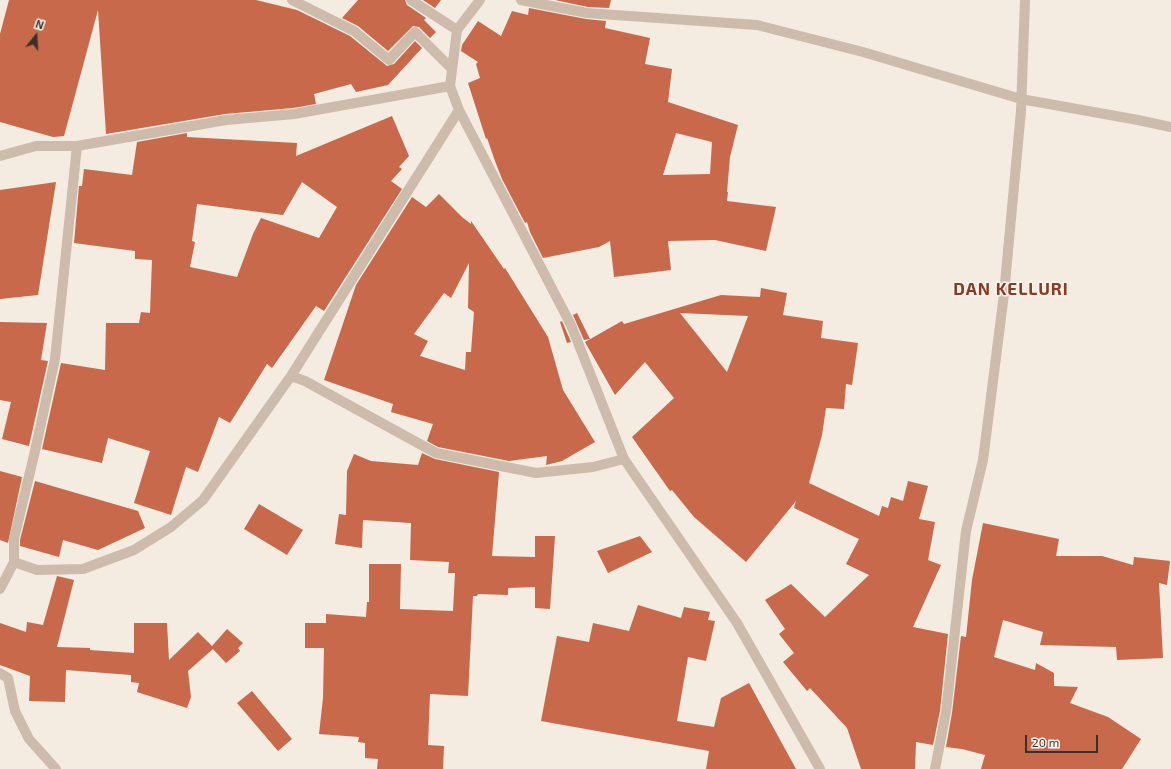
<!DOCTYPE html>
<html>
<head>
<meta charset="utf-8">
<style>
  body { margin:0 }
  #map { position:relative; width:1171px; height:769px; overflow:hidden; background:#f4ebe1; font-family:"Exo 2",sans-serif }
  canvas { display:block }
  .north { position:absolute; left:16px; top:16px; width:40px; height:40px; -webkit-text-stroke:3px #fbf5ee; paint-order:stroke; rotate:18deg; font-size:11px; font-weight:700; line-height:16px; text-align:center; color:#3b302b }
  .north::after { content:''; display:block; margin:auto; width:14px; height:18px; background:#3b302b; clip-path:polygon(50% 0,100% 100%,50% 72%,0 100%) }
  .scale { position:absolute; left:1025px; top:735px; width:73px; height:18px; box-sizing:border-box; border:2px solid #3b302b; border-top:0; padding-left:5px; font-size:12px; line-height:14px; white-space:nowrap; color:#3b302b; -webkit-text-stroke:3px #fbf5ee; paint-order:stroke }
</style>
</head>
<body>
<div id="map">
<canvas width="1171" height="769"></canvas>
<div class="north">N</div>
<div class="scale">20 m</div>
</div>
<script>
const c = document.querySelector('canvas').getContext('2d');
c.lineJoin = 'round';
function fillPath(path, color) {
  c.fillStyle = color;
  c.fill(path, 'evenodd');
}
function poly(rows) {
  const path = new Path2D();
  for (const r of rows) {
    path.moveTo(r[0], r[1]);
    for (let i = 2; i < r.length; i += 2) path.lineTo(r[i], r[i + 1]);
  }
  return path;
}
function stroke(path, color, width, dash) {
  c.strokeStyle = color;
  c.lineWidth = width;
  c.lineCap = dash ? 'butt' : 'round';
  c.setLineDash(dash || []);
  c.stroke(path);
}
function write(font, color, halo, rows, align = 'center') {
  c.font = font + ' "Exo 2",sans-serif';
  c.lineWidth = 3;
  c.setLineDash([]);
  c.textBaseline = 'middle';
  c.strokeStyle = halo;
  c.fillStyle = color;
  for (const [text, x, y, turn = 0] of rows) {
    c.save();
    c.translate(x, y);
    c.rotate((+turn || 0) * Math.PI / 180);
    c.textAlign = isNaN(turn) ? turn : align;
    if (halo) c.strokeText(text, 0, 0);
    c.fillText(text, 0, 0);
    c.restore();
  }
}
fillPath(poly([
  [9,0,256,0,297,10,350,36,387,66,394,64,415,41,422,48,388,85,356,92,351,84,314,94,316,104,293,108,225,114,106,134,98,10,64,136,53,137,0,122,0,34],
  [358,0,405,0,407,5,426,18,424,20,436,32,430,38,419,27,413,26,388,51,358,26,342,18],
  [423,0,441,0,435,8],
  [555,0,611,0,609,8,588,7],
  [529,8,586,19,606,21,605,28,650,38,645,64,672,69,668,102,738,125,730,157,727,192,728,192,727,201,776,207,766,251,715,240,668,241,671,270,614,277,610,241,599,247,543,258,530,232,527,222,525,223,502,179,495,161,487,138,486,139,468,83,480,78,476,64,478,62,461,51,462,45,478,21,501,36,512,11,528,15],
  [676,133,712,142,710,174,663,175],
  [392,116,409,156,399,167,402,169,391,181,402,189,324,311,316,306,272,368,267,364,230,423,219,417,198,472,186,467,171,515,134,503,150,451,108,438,102,463,42,449,61,363,105,370,106,323,139,323,141,312,150,313,152,260,135,259,135,251,74,243,79,186,82,186,84,169,132,175,137,142,187,133,187,137,297,143,296,156],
  [302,182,337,207,319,238,261,218,253,234,237,277,190,267,195,242,192,241,197,204,283,215],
  [56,182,38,295,0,299,0,190],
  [439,194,462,217,471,224,471,221,504,269,505,268,548,337,563,390,595,442,562,461,546,465,547,456,509,461,438,447,427,441,433,424,391,412,393,404,324,380,356,285,412,197,426,207],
  [469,263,468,308,474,312,471,352,466,352,465,370,420,356,428,341,414,334,444,293,451,298],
  [761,288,787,293,783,315,823,321,821,338,858,343,852,385,846,384,844,409,826,408,822,435,809,483,879,516,882,506,888,508,891,497,903,501,908,481,928,486,919,519,935,522,928,560,941,565,913,627,948,634,940,711,933,745,916,742,915,769,861,769,847,728,810,688,807,691,783,662,794,653,779,634,785,629,765,600,791,584,825,617,869,575,846,564,859,539,794,508,796,501,746,562,694,517,672,490,670,491,632,437,674,398,645,362,615,395,585,342,622,321,624,324,721,295,760,297],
  [680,313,748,316,727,372],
  [577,313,590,339,584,340,573,315],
  [562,321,571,342,567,343,560,322],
  [0,322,47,323,41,360,48,361,29,446,2,439,11,402,0,400],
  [422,453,435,459,499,472,492,556,535,557,535,536,555,536,550,609,535,608,535,587,508,588,508,595,478,594,477,596,473,596,468,696,430,694,428,745,444,746,443,769,377,769,378,759,365,758,365,743,358,742,359,737,319,734,323,698,324,648,305,648,305,623,326,623,326,614,366,617,367,602,369,602,369,564,401,564,400,609,453,611,455,573,448,573,449,562,410,560,411,523,363,520,362,548,335,544,339,514,346,515,347,471,354,454,371,461,418,465],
  [0,471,22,477,8,543,0,540],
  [35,481,138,511,145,528,98,550,63,540,59,557,20,546,20,540],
  [259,504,303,530,287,555,244,529],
  [983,523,1059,539,1056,556,1102,556,1133,565,1134,557,1170,561,1167,585,1159,583,1163,658,1117,660,1116,647,1040,645,1043,632,1003,620,994,657,1035,670,1036,663,1054,673,1054,686,1078,687,1070,703,1108,717,1141,739,1122,769,981,769,985,755,962,749,946,747,952,713,961,636,966,637,972,580],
  [640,536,652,552,608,573,597,551],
  [57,576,74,580,57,647,90,648,90,650,134,653,134,623,167,623,169,660,198,632,212,646,227,629,243,643,238,648,240,651,226,663,213,649,188,671,191,697,187,708,137,692,139,683,131,682,131,675,66,670,65,702,29,701,30,676,0,665,0,623,26,632,27,622,43,625],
  [638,605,681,618,684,607,710,612,708,620,715,621,706,661,688,657,677,721,714,727,721,698,749,683,796,769,706,769,709,751,541,721,557,636,589,642,593,623,629,631],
  [252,691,292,739,278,751,237,703]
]), '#c8694b');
stroke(poly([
  [292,0,354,31,389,60,415,32,452,69],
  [411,0,457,30],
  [480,0,457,30,450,86,459,110,571,325,624,459,737,623,820,769],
  [521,0,587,13,757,25,863,52,1021,99,1138,120,1171,127],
  [0,156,36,146,77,146,226,120,294,114,450,86],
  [291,376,305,381,436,453,536,473,593,467,624,459],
  [14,562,14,539,35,451,55,359,77,146],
  [0,589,14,562,37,570,83,569,134,550,171,527,203,500,291,376,459,110],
  [0,673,8,678,15,711,29,739,56,769],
  [935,769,946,712,966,531,983,460,1004,294,1021,111,1025,0]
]), '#cdbbac', 10);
c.letterSpacing = '1px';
write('bold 17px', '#8c3b22', '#fbf5ee', [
  ["DAN KELLURI",1011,289]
]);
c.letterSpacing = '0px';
</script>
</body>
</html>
